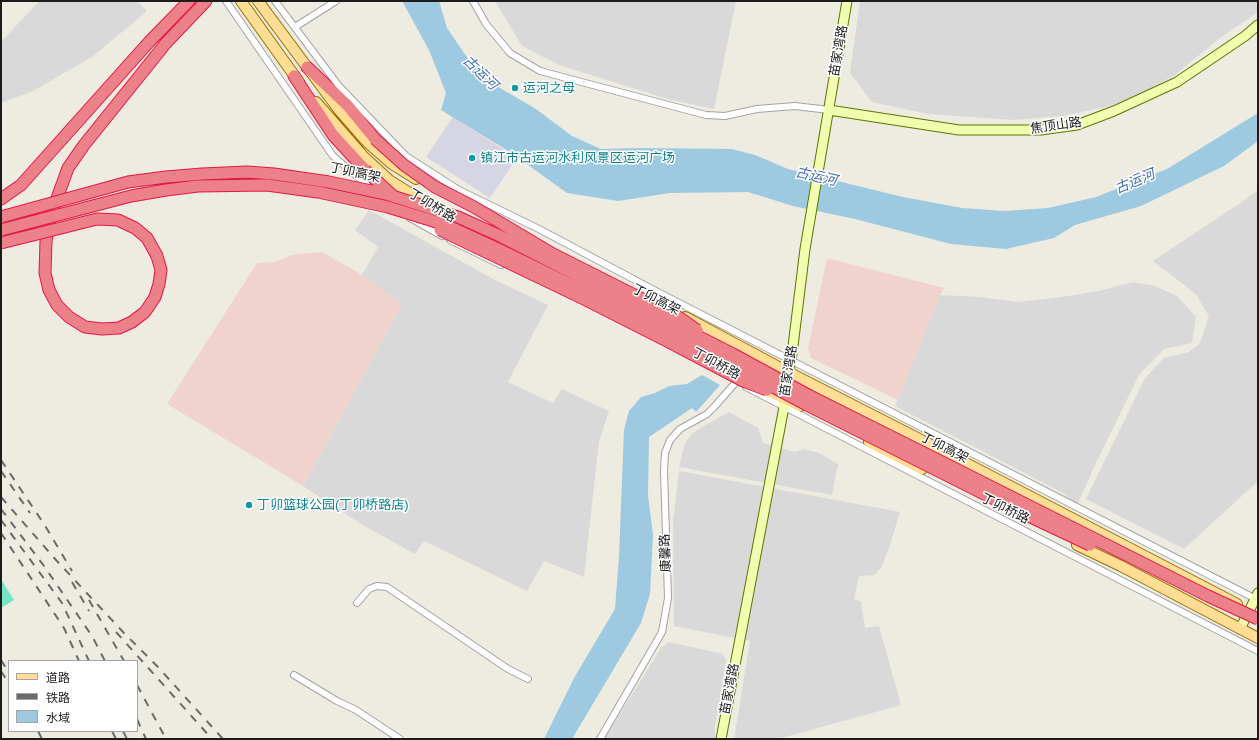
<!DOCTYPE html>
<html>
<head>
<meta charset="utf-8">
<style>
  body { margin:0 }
  #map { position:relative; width:1259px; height:740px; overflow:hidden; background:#eeebe0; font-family:Helvetica,"Noto Sans SC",sans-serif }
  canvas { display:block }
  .frame { position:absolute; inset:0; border:2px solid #1c1c1c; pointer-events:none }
  .legend { position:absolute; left:8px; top:660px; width:130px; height:72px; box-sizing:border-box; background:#fff; border:1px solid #a4a4a4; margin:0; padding:5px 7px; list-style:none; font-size:12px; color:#1c1c1c }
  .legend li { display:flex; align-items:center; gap:8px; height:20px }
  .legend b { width:20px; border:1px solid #a4a4a4 }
</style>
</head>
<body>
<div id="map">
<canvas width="1259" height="740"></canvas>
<div class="frame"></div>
<ul class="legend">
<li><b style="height:5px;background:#ffdd95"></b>道路</li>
<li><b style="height:5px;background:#6a6a6a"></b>铁路</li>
<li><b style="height:11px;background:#9dcae0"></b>水域</li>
</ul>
</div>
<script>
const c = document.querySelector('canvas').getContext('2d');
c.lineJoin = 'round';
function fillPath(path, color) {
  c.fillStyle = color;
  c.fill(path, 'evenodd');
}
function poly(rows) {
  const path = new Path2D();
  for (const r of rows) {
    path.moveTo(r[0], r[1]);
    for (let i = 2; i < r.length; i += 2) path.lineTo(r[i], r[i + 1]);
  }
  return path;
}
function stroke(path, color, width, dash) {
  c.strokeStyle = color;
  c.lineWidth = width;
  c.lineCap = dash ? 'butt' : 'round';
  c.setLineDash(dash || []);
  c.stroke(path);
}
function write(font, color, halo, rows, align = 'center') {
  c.font = font + ' Helvetica,"Noto Sans SC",sans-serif';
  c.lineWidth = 3;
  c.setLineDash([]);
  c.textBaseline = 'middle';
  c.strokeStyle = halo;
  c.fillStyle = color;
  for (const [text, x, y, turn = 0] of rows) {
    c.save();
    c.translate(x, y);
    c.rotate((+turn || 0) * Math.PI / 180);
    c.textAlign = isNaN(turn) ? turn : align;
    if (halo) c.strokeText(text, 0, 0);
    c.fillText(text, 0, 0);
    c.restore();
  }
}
fillPath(poly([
  [39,1,137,1,147,11,92,57,33,91,1,103,1,42],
  [495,1,736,1,714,109,668,99,559,65,522,46],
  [860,1,1258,1,1258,12,1220,38,1175,75,1143,92,1110,106,1063,116,1015,120,928,114,872,102,850,73],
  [1258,190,1258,481,1184,549,1086,499,1145,378,1164,358,1189,352,1200,343,1209,316,1196,294,1153,261,1245,200],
  [369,210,495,280,548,305,508,382,553,403,562,389,609,411,599,441,584,577,544,561,527,591,424,541,415,554,361,524,303,486,402,304,362,275,378,247,355,230],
  [1133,282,1155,286,1177,296,1196,317,1192,343,1164,349,1139,375,1096,463,1077,505,1063,493,895,406,940,295,980,297,1017,302,1062,297,1099,291],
  [729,412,758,428,763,443,795,452,804,449,819,453,838,464,832,495,679,467,685,443,692,434,702,427],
  [679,471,900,512,888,551,881,568,874,575,859,576,854,599,861,602,865,628,879,626,901,705,778,739,734,739,750,641,674,626,673,522],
  [669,642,723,654,726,660,715,728,715,739,604,739,661,648]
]), '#dad9d9');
fillPath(poly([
  [322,252,362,275,402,304,303,486,167,404,257,263,275,262,292,255],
  [827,258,944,288,940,295,898,400,811,358,808,348]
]), '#f1d3ce');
fillPath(poly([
  [1,579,14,600,1,608]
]), '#77e4c6');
fillPath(poly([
  [453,117,517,158,490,198,426,157]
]), '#d6d5e4');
fillPath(poly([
  [402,1,439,1,447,28,469,60,488,81,536,109,572,136,601,149,641,148,732,149,755,155,788,169,903,197,962,208,1005,211,1048,208,1096,197,1167,169,1258,113,1258,141,1224,166,1141,206,1075,225,1054,238,1006,249,951,244,855,219,793,206,748,192,670,193,618,201,567,193,510,152,441,110,446,93,429,50],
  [702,375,720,385,696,412,692,408,649,437,648,495,653,535,650,594,641,623,572,739,544,739,574,678,615,609,619,556,624,430,629,411,641,397,655,393,669,386,687,384]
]), '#9dcae0');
const street = poly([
  [226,1,333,156,371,188],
  [275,1,338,85,406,156,459,190,539,229,650,288,1258,600],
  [473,1,486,24,510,53,540,71,706,115,725,116,757,109,795,106,829,110],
  [295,27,336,1],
  [410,218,442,236],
  [450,240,501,265],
  [746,387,1258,651],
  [357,603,369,589,377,586,387,587,508,669,528,679],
  [294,675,337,701,356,710,400,739],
  [600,739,662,632,668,598,664,471,665,453,670,440,680,429,707,414,715,406,736,382]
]);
const secondary = poly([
  [829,110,959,130,1041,130,1077,125,1114,111,1177,82,1245,36,1258,25],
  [1240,629,1258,593],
  [721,739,784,407,783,399,792,354,805,249,847,1]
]);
const primary = poly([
  [241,1,299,82],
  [258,1,339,110,367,142,392,164,416,179],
  [316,102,364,157,389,180,429,205],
  [458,222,495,243],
  [685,317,788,372,937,448,1237,604],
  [760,387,800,406],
  [869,442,922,469],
  [1077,545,1121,566,1258,638]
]);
const highway = poly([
  [307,67,348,106,375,139],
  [294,76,333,135,365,170],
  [1,199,21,185,149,42,189,1],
  [157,256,161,270,159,284,155,297,145,312,132,322,119,328,102,329,85,327,69,317,57,305,49,290,45,273,46,241,50,219,56,201,68,168,84,145,166,43,206,1]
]);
stroke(street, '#a3a3a3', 8);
stroke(secondary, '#5c7600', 11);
stroke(primary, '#947300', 12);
stroke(highway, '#e41646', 13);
stroke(street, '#fff', 6);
stroke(secondary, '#f2feaf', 9);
stroke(primary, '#ffdd95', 10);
stroke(highway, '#ed8189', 11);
stroke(poly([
  [1,460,44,524,72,571],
  [1,471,30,513],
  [1,497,56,560,124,633,158,667,223,739],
  [1,509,44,566,92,636,105,661],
  [1,520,62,603,89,661],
  [1,533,64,628,79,661],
  [72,582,89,611],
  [89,600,124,661],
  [116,632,212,739],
  [1,660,9,673],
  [1,671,9,684],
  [137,685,166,739],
  [137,719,146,739],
  [38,731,42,739],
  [112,731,116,739],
  [123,731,127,739]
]), '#6a6a6a', 2, [8, 8]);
const highwayBridge = poly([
  [375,139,404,165,435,187,474,207,553,254,680,318,697,330],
  [365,170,392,195],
  [1,217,128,182,166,177,202,174,247,172,274,174,329,182,386,194,458,217,500,236,733,354,810,396,930,456,1208,596,1258,619],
  [1,230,131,196,166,190,198,186,267,185,318,192,388,207,446,225,496,248,679,337,805,404,1018,511,1090,545],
  [440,230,584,299,665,340,743,381,767,390],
  [1,243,97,219,118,220,135,228,147,238,157,256]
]);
stroke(highwayBridge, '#e41646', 13, []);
stroke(highwayBridge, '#ed8189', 11);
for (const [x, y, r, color] of [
  [515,88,4,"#0f9aa8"],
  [472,158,4,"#0f9aa8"],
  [249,505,4,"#0f9aa8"]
]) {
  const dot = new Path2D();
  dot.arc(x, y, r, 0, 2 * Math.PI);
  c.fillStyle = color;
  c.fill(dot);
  stroke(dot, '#fff', 1.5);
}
write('13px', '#1c1c1c', '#fff', [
  ["苗家湾路",839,51,-80],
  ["焦顶山路",1056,126,-8],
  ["丁卯高架",355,173,12],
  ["丁卯桥路",432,206,31],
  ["丁卯高架",656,300,27],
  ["丁卯桥路",716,364,28],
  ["苗家湾路",789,371,-81],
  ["丁卯高架",944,448,27],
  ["丁卯桥路",1005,509,26],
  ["康馨路",666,553,-92],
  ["苗家湾路",730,689,-79]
]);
write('13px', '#0d838f', '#fff', [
  ["运河之母",523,88],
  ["镇江市古运河水利风景区运河广场",480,158],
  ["丁卯篮球公园(丁卯桥路店)",257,505]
], 'left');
write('italic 14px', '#426eb2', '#fff', [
  ["古运河",480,73,44],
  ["古运河",816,177,13],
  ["古运河",1135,182,-23]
]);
</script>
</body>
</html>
